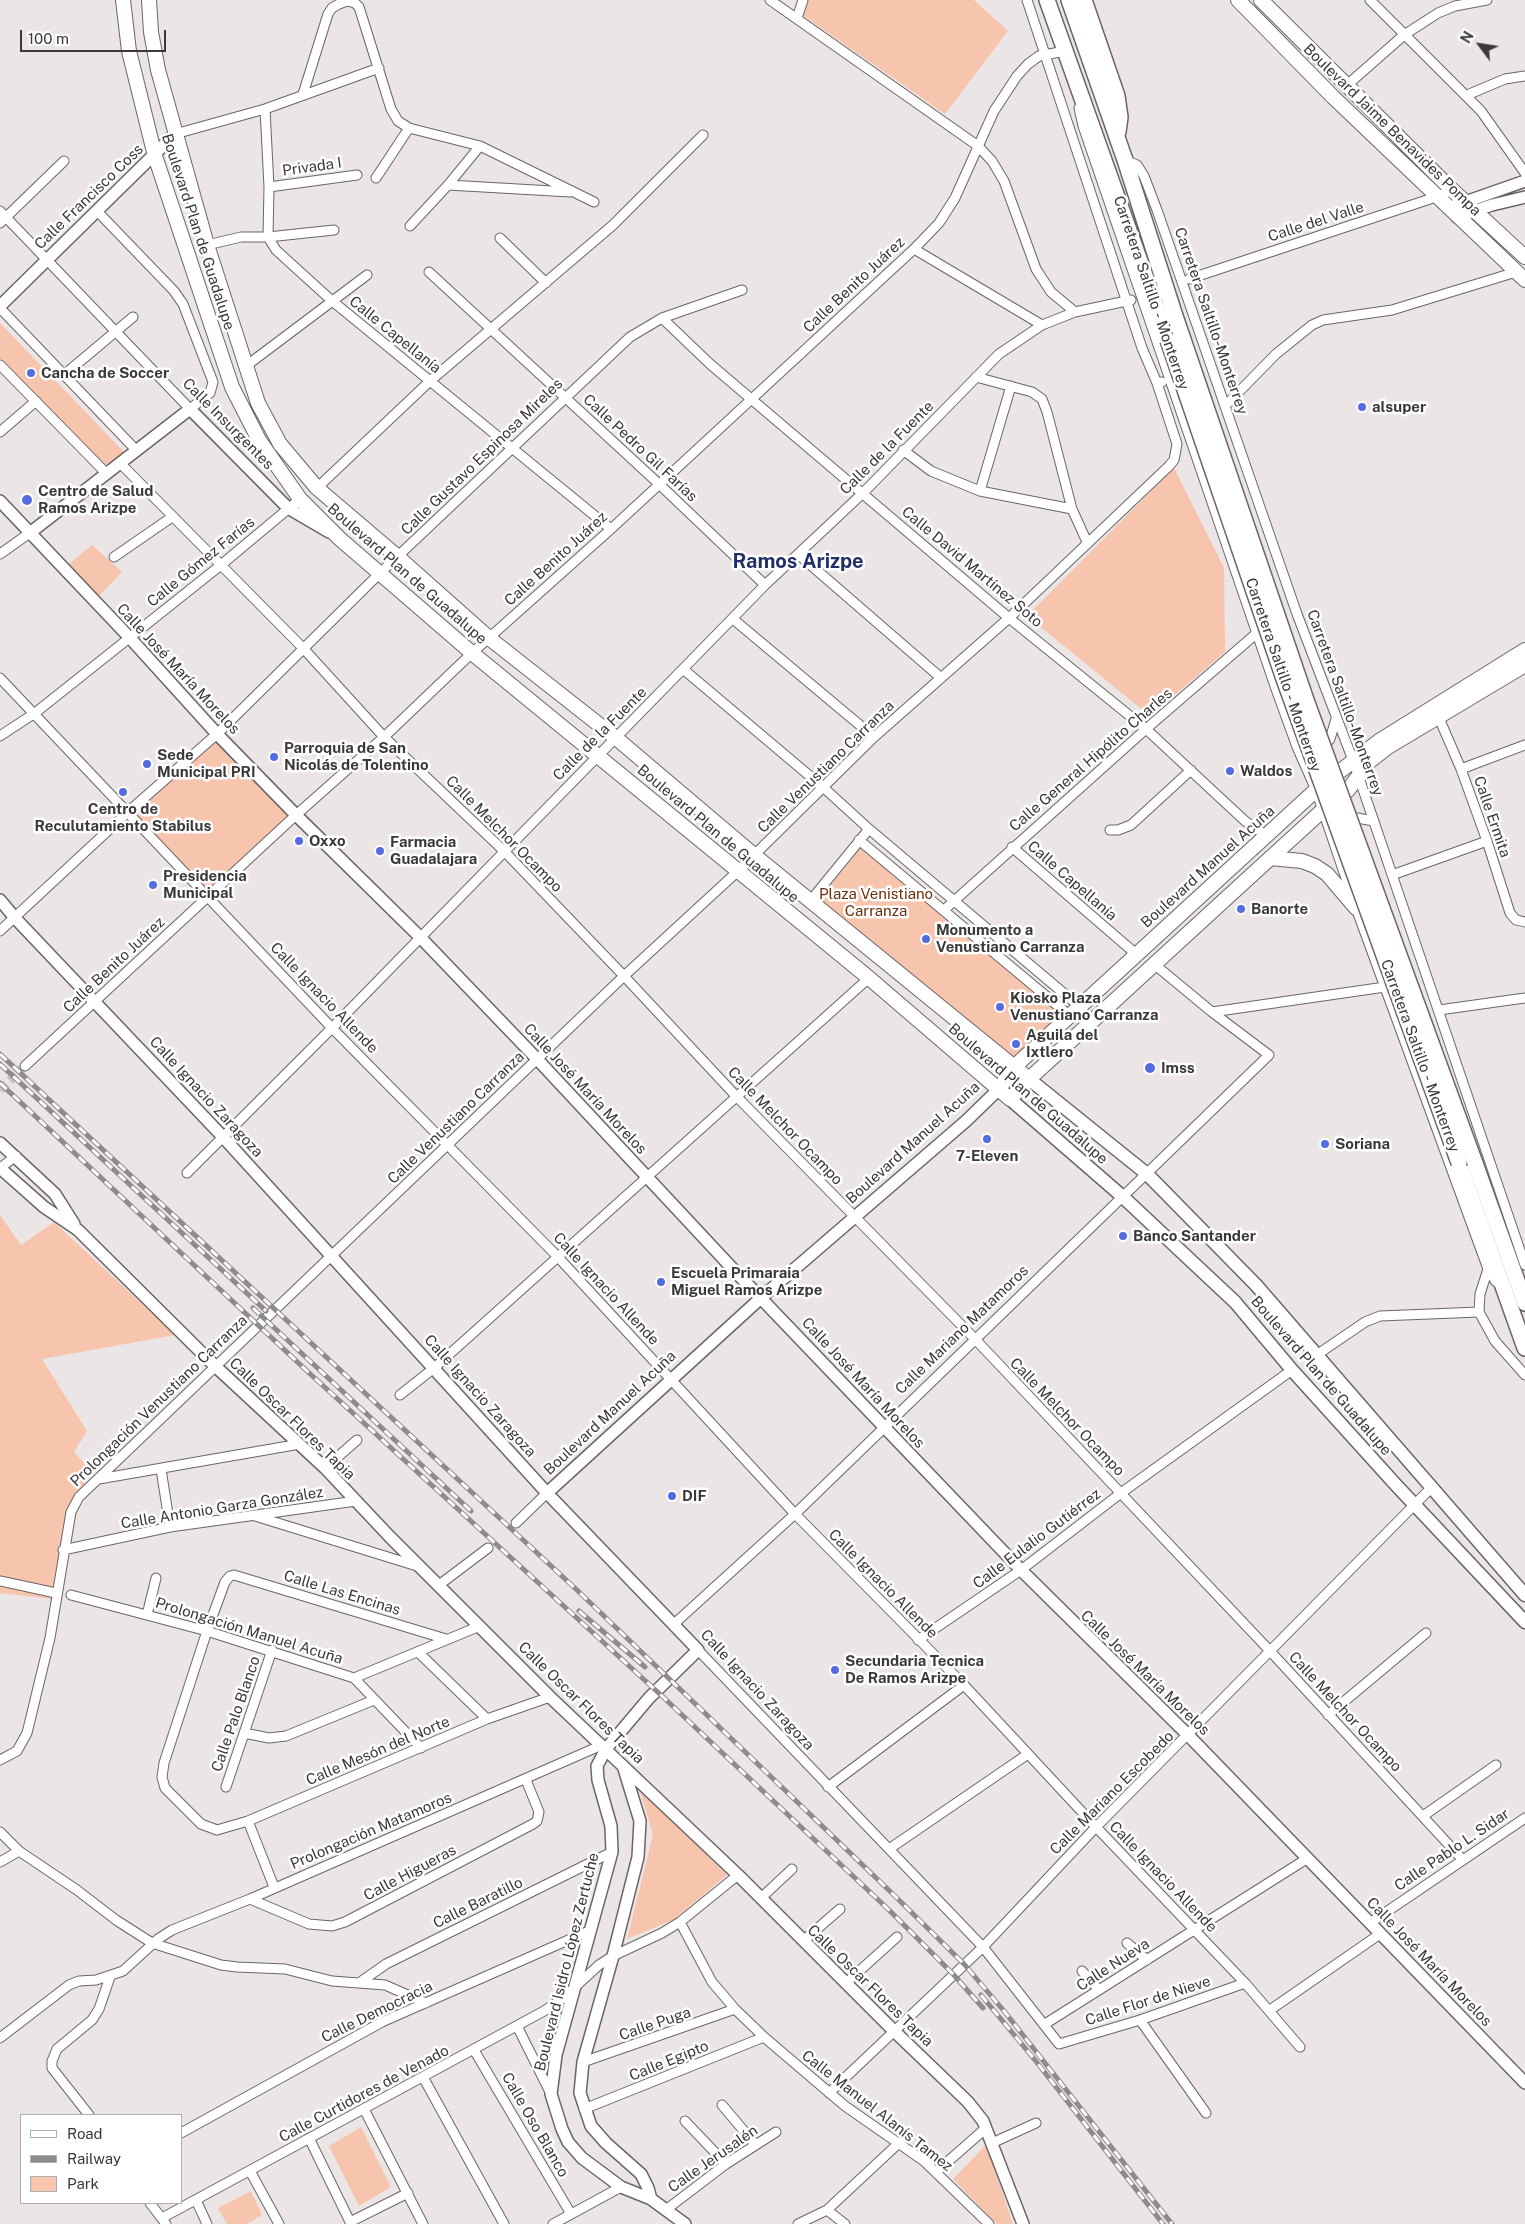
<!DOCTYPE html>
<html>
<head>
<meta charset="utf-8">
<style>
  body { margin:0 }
  #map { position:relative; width:1525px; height:2224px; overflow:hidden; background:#ece5e6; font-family:"Public Sans",sans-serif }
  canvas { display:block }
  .legend { position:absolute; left:20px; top:2114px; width:162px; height:90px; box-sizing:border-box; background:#fff; border:1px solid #b0afaf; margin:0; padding:6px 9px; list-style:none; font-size:15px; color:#3a3838 }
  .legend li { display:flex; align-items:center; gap:10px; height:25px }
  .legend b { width:25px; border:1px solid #b0afaf }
  .north { position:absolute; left:1455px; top:20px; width:50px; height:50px; -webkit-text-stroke:4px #fff; paint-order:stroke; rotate:301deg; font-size:14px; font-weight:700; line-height:20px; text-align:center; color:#3a3838 }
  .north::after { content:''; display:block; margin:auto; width:18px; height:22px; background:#3a3838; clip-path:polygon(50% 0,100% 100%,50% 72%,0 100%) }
  .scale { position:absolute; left:20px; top:30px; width:146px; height:22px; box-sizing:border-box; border:2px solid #3a3838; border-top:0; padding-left:6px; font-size:15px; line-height:18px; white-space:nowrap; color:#3a3838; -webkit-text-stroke:4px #fff; paint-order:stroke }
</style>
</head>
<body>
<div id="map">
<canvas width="1525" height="2224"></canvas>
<ul class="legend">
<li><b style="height:6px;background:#fff"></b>Road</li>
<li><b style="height:6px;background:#8f8a8b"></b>Railway</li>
<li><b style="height:14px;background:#f7c4ad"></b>Park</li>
</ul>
<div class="north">N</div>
<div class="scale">100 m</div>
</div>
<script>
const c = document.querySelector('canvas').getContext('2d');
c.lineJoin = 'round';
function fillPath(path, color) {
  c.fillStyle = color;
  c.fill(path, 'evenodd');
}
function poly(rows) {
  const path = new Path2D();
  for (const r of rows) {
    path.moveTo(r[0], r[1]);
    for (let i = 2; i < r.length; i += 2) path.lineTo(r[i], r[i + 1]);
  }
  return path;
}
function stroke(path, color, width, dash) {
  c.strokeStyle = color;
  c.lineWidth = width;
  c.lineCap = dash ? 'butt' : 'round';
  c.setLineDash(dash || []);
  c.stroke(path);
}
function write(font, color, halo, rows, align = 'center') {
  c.font = font + ' "Public Sans",sans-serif';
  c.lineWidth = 5;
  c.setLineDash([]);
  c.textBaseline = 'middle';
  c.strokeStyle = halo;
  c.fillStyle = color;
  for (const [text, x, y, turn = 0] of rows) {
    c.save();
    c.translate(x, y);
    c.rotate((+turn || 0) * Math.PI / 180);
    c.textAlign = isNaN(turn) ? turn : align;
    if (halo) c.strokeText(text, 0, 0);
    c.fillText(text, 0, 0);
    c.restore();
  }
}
fillPath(poly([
  [803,0,974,0,1008,31,945,114,798,12],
  [0,323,125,453,103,466,0,359],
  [1174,468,1224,568,1225,652,1150,716,1027,616],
  [92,545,122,572,95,600,64,568],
  [217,735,294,815,208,896,129,812],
  [862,846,1061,1015,1012,1061,819,900],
  [0,1215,21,1245,54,1222,175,1335,42,1359,87,1431,74,1452,90,1469,52,1599,0,1593],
  [640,1790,727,1875,673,1920,627,1939,653,1835],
  [361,2127,391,2187,359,2206,329,2146],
  [986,2145,1013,2224,997,2224,953,2179],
  [251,2191,262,2215,247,2224,227,2224,218,2208]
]), '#f7c4ad');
stroke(poly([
  [0,1090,25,1066]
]), '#c8c2c3', 9, [9, 4.5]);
const minor = poly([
  [770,0,978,146,992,161,1004,181,1036,269,1051,292,1075,312],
  [1027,0,1142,348,1157,383,1162,382],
  [1370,0,1481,111,1525,173],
  [797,18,803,0],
  [1346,86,1404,35,1438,13,1455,6,1487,0],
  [303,94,328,14,332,8,339,4,347,1,355,3,359,7,391,109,398,121,409,128,480,146,594,202],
  [1467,95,1505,79,1525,76],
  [1079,108,1083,126,1276,689,1297,747,1316,790,1356,908,1488,1269,1496,1282],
  [265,109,269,187,268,237,276,250,331,300,611,529],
  [175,134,265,109,379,68],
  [1125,160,1137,165,1144,176,1157,210,1297,614,1354,763,1525,1265],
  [376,178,409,128],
  [448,185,570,192],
  [269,187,357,175],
  [0,211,190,409,210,393,213,382,183,304,174,291,97,211],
  [0,223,64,161],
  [410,226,448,185,480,146],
  [500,238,546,283],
  [207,245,241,237,268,237,334,230],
  [914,249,1042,325],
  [429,272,659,484,765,585],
  [1189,279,1436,197,1452,190],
  [0,308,137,451],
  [662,318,710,364,1009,618,1146,729,1245,821,1267,836],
  [0,365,107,474],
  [246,366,367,275],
  [65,374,133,317],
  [976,377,1032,392,1042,399,1047,412,1072,509],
  [1226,405,1276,354,1312,325,1323,320,1392,310,1516,272],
  [0,432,36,401],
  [903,450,931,471,980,491,1072,509,1087,542],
  [121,464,303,648,384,737,504,851,624,976,736,1096,974,1338,1270,1651,1462,1859],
  [317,488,430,381,613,225,703,135],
  [980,491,1011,386],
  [0,554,31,532],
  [798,554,940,677],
  [114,557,172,517],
  [733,619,874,737],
  [683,669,824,788,869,829,1080,1007],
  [0,678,332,1028,557,1256,795,1514,964,1685,1096,1827,1245,1983,1300,2047],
  [1438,712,1439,718,1461,769,1487,841,1510,913,1516,920,1525,922],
  [0,736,35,713,221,565,300,499],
  [1321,749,1330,739,1336,719],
  [1461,769,1525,745],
  [1347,821,1357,818,1374,821],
  [1110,830,1118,830,1131,825,1191,770],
  [859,840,1070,1016],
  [1012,847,1136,954],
  [1392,875,1487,841],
  [811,900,869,829],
  [944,910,1146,729,1257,633],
  [0,931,128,812,217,734,380,573,630,337,662,318,742,290],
  [1439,1010,1525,998],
  [1212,1012,1385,987],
  [25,1066,296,815,384,737,472,653,611,529,914,249,939,223,955,198,994,111,1017,76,1028,64,1039,56,1065,51],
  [0,1168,16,1156],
  [187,1173,332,1028,765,585,863,493,999,354,1042,325,1075,312,1131,300],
  [1488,1269,1480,1294,1479,1312,1495,1341,1525,1375],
  [1318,1354,1365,1322,1380,1316,1479,1312],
  [400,1395,434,1368,869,978],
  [325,1468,357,1440],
  [161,1469,170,1527],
  [99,1479,300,1444],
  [255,1516,417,1566],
  [516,1523,547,1493],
  [63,1550,170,1527,356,1501],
  [0,1581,56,1593],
  [439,1585,488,1548],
  [71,1595,207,1631,354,1678,421,1748],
  [147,1615,156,1578],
  [674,1624,795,1514,1269,1055,1212,1012,1154,964],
  [446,1639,234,1575,230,1576,225,1582,207,1631,164,1763,162,1777,165,1788,201,1824,217,1830,248,1821,487,1719,550,1697],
  [918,1640,1021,1570,1121,1493,1292,1370],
  [698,1650,983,1947,1059,2044,1140,2020,1245,1983],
  [418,1652,487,1719],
  [354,1678,480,1626],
  [1328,1715,1426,1633],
  [244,1733,269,1738,286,1736,374,1700],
  [0,1760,17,1751,27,1733,50,1638,71,1512,79,1497,624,976,737,872,874,737,1009,618,1169,466,1174,460,1177,444,1157,383],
  [226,1787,272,1650],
  [828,1787,964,1685],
  [1423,1816,1496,1765],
  [248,1821,274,1887],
  [0,1832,19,1851,77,1890,116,1920,152,1943,221,1965,237,1967,285,1969,332,1981,385,1985,426,2003],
  [889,1849,1028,1754],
  [0,1862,19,1851],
  [761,1898,792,1869],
  [250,1899,309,1924,332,1926,345,1922,533,1824,537,1821,539,1812,526,1780],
  [680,1922,712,1982,735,2009,764,2037,845,2106,924,2161,989,2224],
  [1370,1923,1525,1818],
  [803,1941,840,1909],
  [1127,1943,1147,1960],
  [1082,1971,1099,1990],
  [359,1983,386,1964,612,1852],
  [846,1983,897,1937],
  [1270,2010,1380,1934],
  [1140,2020,1206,2113],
  [1045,2024,1308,1858],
  [517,2026,551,2094],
  [0,2038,69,1985,79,1981,96,1980,123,1971,158,1939,172,1930,250,1899,602,1745],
  [474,2050,571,2214],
  [583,2062,735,2009],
  [423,2077,504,2224],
  [829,2093,983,1947,1096,1827,1432,1487],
  [722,2105,755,2144],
  [364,2109,423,2224],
  [584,2109,764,2037],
  [89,2115,52,2068,52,2061,57,2049,92,2020,99,2009,110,1977],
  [685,2121,726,2164],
  [181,2133,382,2022,591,1930],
  [309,2138,351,2224],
  [992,2143,1036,2123],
  [250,2171,279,2224],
  [936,2172,986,2128],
  [196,2200,207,2224],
  [150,2203,166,2224],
  [667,2209,726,2164,776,2132],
  [827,2210,845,2224],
  [162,2218,544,2011,562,1999,599,1965,613,1956,662,1933,680,1922,738,1875],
  [350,2222,408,2193],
  [553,2224,621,2187],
  [798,2224,827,2210,900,2142]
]);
const tertiary = poly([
  [1448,208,1525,181],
  [1457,217,1492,205,1525,197],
  [0,306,175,134],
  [0,501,130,638,217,734,296,815,420,937,537,1059,732,1268,1021,1570,1188,1735,1525,2083],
  [31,532,190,409,288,508,329,532],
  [0,900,15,918,223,1137,547,1493,698,1650,649,1698,606,1749,597,1766,598,1780,611,1826,612,1852,556,2055,551,2094,562,2129,568,2142,582,2158,621,2187,651,2199,685,2224],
  [0,1143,55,1194,74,1224],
  [0,1168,44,1207,78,1230,215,1366,325,1468,389,1536,550,1697,738,1875,893,2030,968,2102,983,2121,1023,2224],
  [547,1493,762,1297,966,1121,999,1089],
  [624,1769,640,1821,638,1857,613,1956,583,2062,580,2093,591,2126,606,2143,641,2174,648,2188,651,2199]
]);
const secondary = poly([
  [1029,1079,1147,1174,1256,1285,1525,1595],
  [1010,1099,1123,1197,1235,1302,1292,1370,1396,1485,1525,1622]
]);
const primary = poly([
  [123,0,129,51,155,156,232,387,259,440,300,499,340,539,472,653,869,978,1010,1099,1029,1079,1243,883,1323,810,1348,790,1370,761,1388,747,1525,665],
  [149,0,151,32,158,70,207,245,258,403,280,444,317,488,398,557,489,638,616,738,754,855,1029,1079],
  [1238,0,1333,97,1525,280],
  [1261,0,1452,190,1525,257],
  [1270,858,1302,861,1315,866,1327,874,1356,908],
  [999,1089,1015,1066,1316,790,1379,741,1525,650]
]);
const trunk = poly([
  [1047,0,1168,340],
  [1069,0,1125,160,1175,316],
  [1084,0,1117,96,1120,117,1118,132],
  [1459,1163,1525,1348],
  [1475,1163,1525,1303]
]);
stroke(minor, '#6b6566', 11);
stroke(tertiary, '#6b6566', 14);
stroke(secondary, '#6b6566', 15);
stroke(primary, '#6b6566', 16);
stroke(trunk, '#6b6566', 18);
stroke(minor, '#fff', 9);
stroke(tertiary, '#fff', 11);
stroke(secondary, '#fff', 12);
stroke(primary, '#fff', 14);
stroke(trunk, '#fff', 15);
const rail = poly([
  [0,1054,577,1590,898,1899,964,1964,1004,2011,1172,2224],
  [0,1064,266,1311],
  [0,1083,307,1371,662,1696,889,1910,953,1974,983,2008],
  [253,1308,471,1511],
  [579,1611,645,1667],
  [981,1995,1035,2060,1163,2224]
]);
stroke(rail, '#8f8a8b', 5);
stroke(rail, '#fff', 3, [9]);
const trunkBridge = poly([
  [1175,316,1306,700,1475,1163],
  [1168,340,1284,679,1459,1163]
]);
stroke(trunkBridge, '#6b6566', 18, []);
stroke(trunkBridge, '#fff', 15);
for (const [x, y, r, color] of [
  [31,373,5,"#536ce2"],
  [1362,407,5,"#536ce2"],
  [27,500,6,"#536ce2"],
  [274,757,5,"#536ce2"],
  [147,764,5,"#536ce2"],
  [1230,771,5,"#536ce2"],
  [123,792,5,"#536ce2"],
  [299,841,5,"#536ce2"],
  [380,851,5,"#536ce2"],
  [153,885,5,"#536ce2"],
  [1241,909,5,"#536ce2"],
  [926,939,5,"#536ce2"],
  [1000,1007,5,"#536ce2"],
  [1016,1044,5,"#536ce2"],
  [1150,1068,6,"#536ce2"],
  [987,1139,5,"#536ce2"],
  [1325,1144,5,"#536ce2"],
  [1123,1236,5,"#536ce2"],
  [661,1282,5,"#536ce2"],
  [672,1496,5,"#536ce2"],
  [835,1670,5,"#536ce2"]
]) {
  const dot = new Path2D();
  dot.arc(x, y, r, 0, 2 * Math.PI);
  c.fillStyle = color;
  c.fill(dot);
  stroke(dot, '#fff', 2);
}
write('15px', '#3a3838', '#fff', [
  ["Boulevard Jaime Benavides Pompa",1392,130,44],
  ["Privada I",312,167,-8],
  ["Calle Francisco Coss",89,197,-44],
  ["Calle del Valle",1316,222,-18],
  ["Boulevard Plan de Guadalupe",198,232,72],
  ["Calle Benito Juárez",854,285,-43],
  ["Carretera Saltillo - Monterrey",1151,293,71],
  ["Carretera Saltillo-Monterrey",1211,321,71],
  ["Calle Capellanía",395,335,39],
  ["Calle Insurgentes",228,424,45],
  ["Calle Pedro Gil Farías",640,448,43],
  ["Calle de la Fuente",887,448,-45],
  ["Calle Gustavo Espinosa Mireles",482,457,-44],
  ["Calle Benito Juárez",556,559,-42],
  ["Calle Gómez Farías",201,562,-39],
  ["Calle David Martínez Soto",972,567,40],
  ["Boulevard Plan de Guadalupe",407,574,41],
  ["Calle José María Morelos",178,669,47],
  ["Carretera Saltillo - Monterrey",1283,675,71],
  ["Carretera Saltillo-Monterrey",1345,703,70],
  ["Calle de la Fuente",600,734,-45],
  ["Calle General Hipólito Charles",1091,760,-41],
  ["Calle Venustiano Carranza",826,767,-44],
  ["Calle Ermita",1492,817,71],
  ["Calle Melchor Ocampo",504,834,45],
  ["Boulevard Plan de Guadalupe",718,834,40],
  ["Boulevard Manuel Acuña",1208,867,-42],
  ["Calle Capellanía",1072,881,41],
  ["Calle Benito Juárez",114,965,-43],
  ["Calle Ignacio Allende",324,998,46],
  ["Carretera Saltillo - Monterrey",1420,1056,70],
  ["Calle José María Morelos",585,1089,47],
  ["Boulevard Plan de Guadalupe",1028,1094,41],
  ["Calle Ignacio Zaragoza",206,1097,47],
  ["Calle Venustiano Carranza",456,1118,-44],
  ["Calle Melchor Ocampo",785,1126,46],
  ["Boulevard Manuel Acuña",913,1143,-42],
  ["Calle Ignacio Allende",606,1289,47],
  ["Calle Mariano Matamoros",962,1330,-44],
  ["Boulevard Plan de Guadalupe",1321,1376,49],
  ["Calle José María Morelos",863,1383,47],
  ["Calle Ignacio Zaragoza",480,1396,48],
  ["Prolongación Venustiano Carranza",159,1401,-44],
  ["Boulevard Manuel Acuña",610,1413,-43],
  ["Calle Melchor Ocampo",1067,1417,46],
  ["Calle Oscar Flores Tapia",292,1419,44],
  ["Calle Antonio Garza González",222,1508,-9],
  ["Calle Eulalio Gutiérrez",1037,1539,-37],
  ["Calle Ignacio Allende",883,1584,45],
  ["Calle Las Encinas",342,1593,17],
  ["Prolongación Manuel Acuña",249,1631,17],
  ["Calle José María Morelos",1145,1673,44],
  ["Calle Ignacio Zaragoza",757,1690,47],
  ["Calle Oscar Flores Tapia",581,1703,44],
  ["Calle Melchor Ocampo",1345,1712,47],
  ["Calle Palo Blanco",236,1714,-71],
  ["Calle Mesón del Norte",378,1751,-23],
  ["Calle Mariano Escobedo",1112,1793,-45],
  ["Prolongación Matamoros",371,1831,-23],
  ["Calle Pablo L. Sidar",1452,1850,-34],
  ["Calle Higueras",410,1873,-28],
  ["Calle Ignacio Allende",1163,1877,46],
  ["Calle Baratillo",478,1903,-26],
  ["Boulevard Isidro López Zertuche",567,1962,-76],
  ["Calle José María Morelos",1429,1962,46],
  ["Calle Nueva",1113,1965,-33],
  ["Calle Oscar Flores Tapia",870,1986,44],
  ["Calle Flor de Nieve",1148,2001,-18],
  ["Calle Democracia",377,2012,-26],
  ["Calle Puga",655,2024,-19],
  ["Calle Egipto",669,2061,-22],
  ["Calle Curtidores de Venado",364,2094,-28],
  ["Calle Manuel Alanís Tamez",877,2111,38],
  ["Calle Oso Blanco",535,2125,60],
  ["Calle Jerusalén",713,2159,-35]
]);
write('bold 15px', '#3a3838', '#fff', [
  ["Cancha de Soccer",41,373],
  ["alsuper",1372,407],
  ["Centro de Salud",38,491],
  ["Ramos Arizpe",38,508],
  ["Parroquia de San",284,748],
  ["Nicolás de Tolentino",284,765],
  ["Sede",157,755],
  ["Municipal PRI",157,772],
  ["Waldos",1240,771],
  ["Centro de",123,809,"center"],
  ["Reculutamiento Stabilus",123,826,"center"],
  ["Oxxo",309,841],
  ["Farmacia",390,842],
  ["Guadalajara",390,859],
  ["Presidencia",163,876],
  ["Municipal",163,893],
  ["Banorte",1251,909],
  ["Monumento a",936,930],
  ["Venustiano Carranza",936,947],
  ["Kiosko Plaza",1010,998],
  ["Venustiano Carranza",1010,1015],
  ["Aguila del",1026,1035],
  ["Ixtlero",1026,1052],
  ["Imss",1161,1068],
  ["Soriana",1335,1144],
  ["7-Eleven",987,1156,"center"],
  ["Banco Santander",1133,1236],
  ["Escuela Primaraia",671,1273],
  ["Miguel Ramos Arizpe",671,1290],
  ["DIF",682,1496],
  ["Secundaria Tecnica",845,1661],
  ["De Ramos Arizpe",845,1678]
], 'left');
write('15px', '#6d2e0a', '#fff', [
  ["Plaza Venistiano",876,894],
  ["Carranza",876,911]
]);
write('bold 20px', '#222f67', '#fff', [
  ["Ramos Arizpe",798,562]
]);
</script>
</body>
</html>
